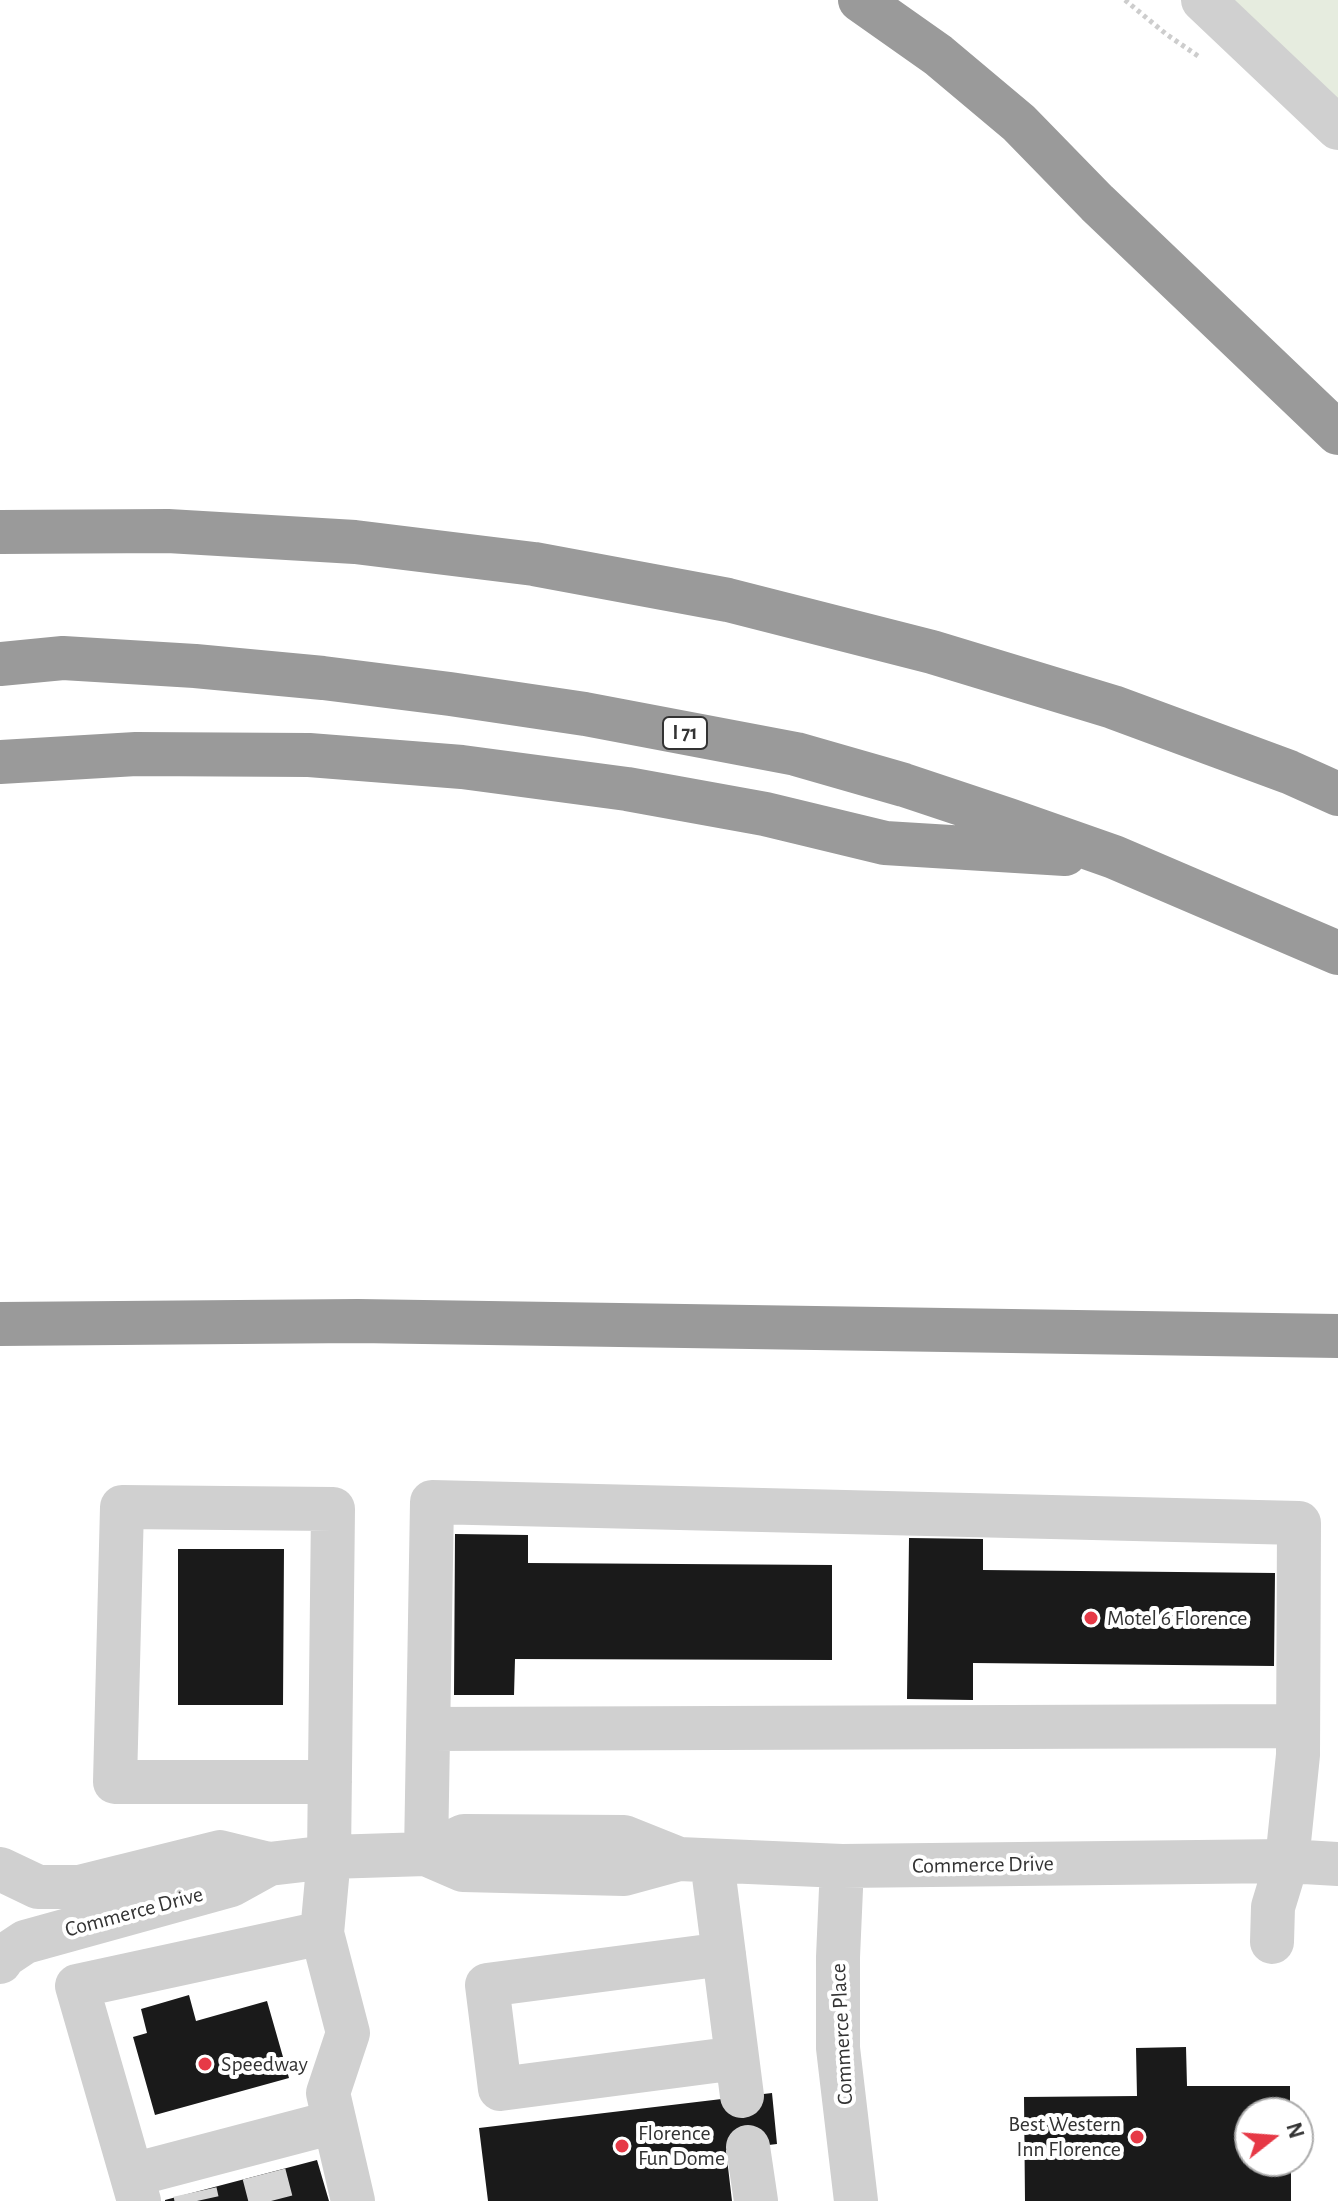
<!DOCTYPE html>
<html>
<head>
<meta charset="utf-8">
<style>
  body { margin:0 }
  #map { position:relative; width:1338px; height:2201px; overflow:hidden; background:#fff; font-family:"Alegreya Sans",sans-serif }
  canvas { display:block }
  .north { position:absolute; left:1234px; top:2097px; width:80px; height:80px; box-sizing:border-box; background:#fff; border:2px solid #adadad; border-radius:50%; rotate:73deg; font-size:22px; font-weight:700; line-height:32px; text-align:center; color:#333 }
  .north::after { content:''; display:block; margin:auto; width:28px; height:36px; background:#e63946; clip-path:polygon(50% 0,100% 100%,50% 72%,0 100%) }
</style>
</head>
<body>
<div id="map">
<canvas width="1338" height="2201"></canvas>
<div class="north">N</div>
</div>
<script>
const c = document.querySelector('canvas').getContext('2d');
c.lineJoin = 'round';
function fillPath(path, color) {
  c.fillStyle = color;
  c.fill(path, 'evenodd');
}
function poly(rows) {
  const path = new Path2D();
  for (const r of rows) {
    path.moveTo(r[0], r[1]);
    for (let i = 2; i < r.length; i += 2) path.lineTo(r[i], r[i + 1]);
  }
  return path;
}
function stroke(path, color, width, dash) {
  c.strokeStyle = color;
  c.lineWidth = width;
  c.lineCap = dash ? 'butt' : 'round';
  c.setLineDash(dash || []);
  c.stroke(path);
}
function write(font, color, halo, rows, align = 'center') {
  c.font = font + ' "Alegreya Sans",sans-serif';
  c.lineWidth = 8;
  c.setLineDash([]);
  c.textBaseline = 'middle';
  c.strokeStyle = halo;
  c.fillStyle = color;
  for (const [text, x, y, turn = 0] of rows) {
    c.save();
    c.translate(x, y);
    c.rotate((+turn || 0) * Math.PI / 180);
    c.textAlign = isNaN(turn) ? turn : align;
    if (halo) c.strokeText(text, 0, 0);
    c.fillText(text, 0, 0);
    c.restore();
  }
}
fillPath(poly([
  [1203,0,1338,0,1338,128]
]), '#e6ecdf');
fillPath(poly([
  [455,1534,528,1535,528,1563,832,1565,832,1660,515,1659,514,1695,454,1695],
  [909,1538,983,1539,983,1570,1275,1573,1274,1666,973,1663,973,1700,907,1699],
  [178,1549,284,1549,283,1705,178,1705],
  [189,1995,196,2021,267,2001,289,2078,155,2115,133,2037,147,2033,141,2009],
  [1186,2047,1187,2086,1290,2086,1290,2113,1250,2113,1250,2161,1291,2161,1291,2201,1025,2201,1024,2097,1137,2096,1136,2048],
  [772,2093,777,2144,726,2150,732,2201,488,2201,479,2128],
  [317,2160,329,2201,165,2201,165,2200]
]), '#1a1a1a');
stroke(poly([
  [264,2174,271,2201],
  [195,2192,197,2201]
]), '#d6d6d6', 44, [44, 22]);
stroke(poly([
  [1125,0,1166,34,1198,56]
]), '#cdcdcd', 5, [4, 4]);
stroke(poly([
  [1203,0,1338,128],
  [429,1729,1298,1726],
  [426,1854,432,1502,1299,1523,1298,1755,1287,1861,1273,1907,1272,1942],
  [426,1854,463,1870,624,1874,679,1859,842,1866,1287,1861,1338,1864],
  [712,1861,742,2096],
  [842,1866,838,1957,838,2048,856,2201],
  [0,1869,38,1887,79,1887,220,1852,269,1864,329,1857,426,1854,464,1836,624,1837,679,1859],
  [322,1933,348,2033,328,2093,353,2201],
  [724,1954,487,1985,500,2089,737,2058],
  [0,1962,4,1956,25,1942,231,1885,269,1864],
  [748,2147,756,2201],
  [132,2175,334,2122],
  [139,2201,77,1986,322,1933,329,1857,333,1509,122,1507,115,1782,330,1782]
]), '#d0d0d0', 44);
stroke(poly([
  [860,0,938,55,1019,123,1097,203,1338,433],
  [0,532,168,531,355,542,534,564,728,600,932,652,1113,707,1289,772,1338,794],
  [0,664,63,658,195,666,323,678,450,694,585,714,796,754,904,785,1009,820,1114,857,1338,953],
  [0,762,136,754,309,755,462,767,627,789,765,814,885,843,1065,854],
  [0,1324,358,1321,1338,1336]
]), '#9a9a9a', 44);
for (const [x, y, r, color] of [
  [1091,1618,8,"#e63946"],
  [205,2064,8,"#e63946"],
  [1137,2137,8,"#e63946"],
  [622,2146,8,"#e63946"]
]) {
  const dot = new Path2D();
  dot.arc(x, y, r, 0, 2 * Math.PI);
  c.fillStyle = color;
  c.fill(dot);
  stroke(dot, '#fff', 3);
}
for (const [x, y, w] of [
  [685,733,44]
]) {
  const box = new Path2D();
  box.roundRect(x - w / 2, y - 16, w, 32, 6);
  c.fillStyle = '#fff';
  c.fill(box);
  stroke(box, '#333', 2);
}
write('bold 20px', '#333', null, [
  ["I 71",685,733]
]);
write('22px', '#333', '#fff', [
  ["Motel 6 Florence",1107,1618],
  ["Speedway",221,2064],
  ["Best Western",1121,2124,"right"],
  ["Inn Florence",1121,2149,"right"],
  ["Florence",638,2133],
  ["Fun Dome",638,2158]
], 'left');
write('22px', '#333', '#fff', [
  ["Commerce Drive",983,1865,-1],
  ["Commerce Drive",134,1912,-15],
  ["Commerce Place",842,2034,-93]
]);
</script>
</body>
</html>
